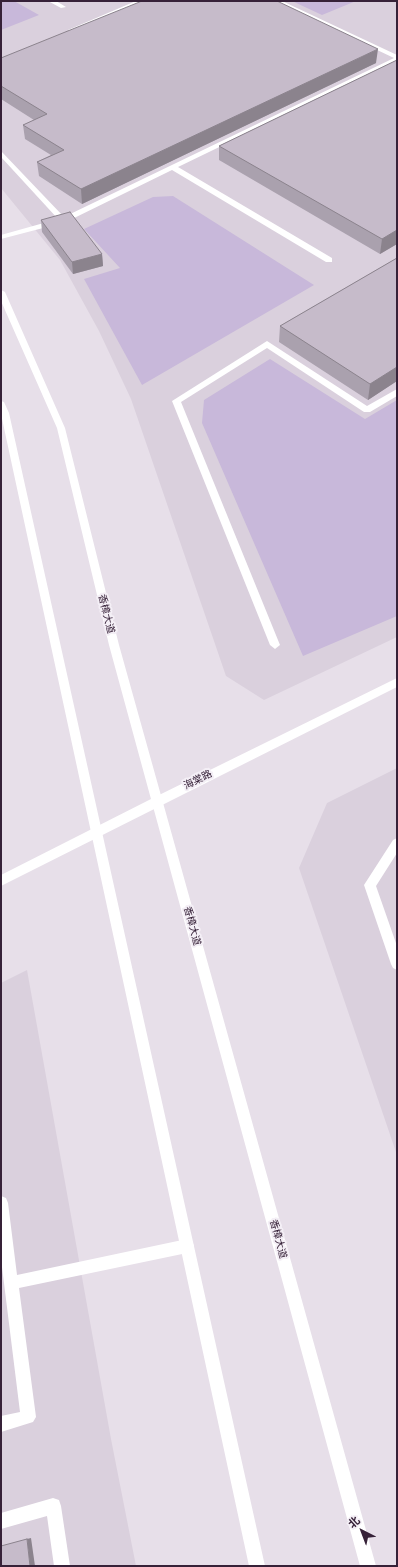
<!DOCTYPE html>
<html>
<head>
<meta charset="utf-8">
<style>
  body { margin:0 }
  #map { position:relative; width:398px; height:1567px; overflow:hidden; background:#e7dfe9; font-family:"Noto Sans","Noto Sans SC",sans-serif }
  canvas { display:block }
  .frame { position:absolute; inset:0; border:2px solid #362138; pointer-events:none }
  .north { position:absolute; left:342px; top:1511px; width:40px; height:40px; -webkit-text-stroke:3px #f4eff6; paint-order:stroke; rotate:318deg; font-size:11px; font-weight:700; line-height:16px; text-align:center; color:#362138 }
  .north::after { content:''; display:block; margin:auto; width:14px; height:18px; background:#362138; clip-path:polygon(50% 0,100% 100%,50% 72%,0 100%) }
</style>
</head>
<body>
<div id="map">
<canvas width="398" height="1567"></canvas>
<div class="frame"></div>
<div class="north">北</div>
</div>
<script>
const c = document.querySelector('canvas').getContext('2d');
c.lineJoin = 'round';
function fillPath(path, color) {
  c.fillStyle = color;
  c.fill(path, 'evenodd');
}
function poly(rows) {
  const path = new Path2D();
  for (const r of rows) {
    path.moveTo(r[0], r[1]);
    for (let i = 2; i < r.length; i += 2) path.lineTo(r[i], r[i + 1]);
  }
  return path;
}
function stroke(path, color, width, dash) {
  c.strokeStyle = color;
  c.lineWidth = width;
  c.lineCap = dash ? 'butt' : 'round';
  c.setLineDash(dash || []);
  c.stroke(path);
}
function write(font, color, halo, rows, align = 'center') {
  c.font = font + ' "Noto Sans","Noto Sans SC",sans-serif';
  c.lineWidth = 4;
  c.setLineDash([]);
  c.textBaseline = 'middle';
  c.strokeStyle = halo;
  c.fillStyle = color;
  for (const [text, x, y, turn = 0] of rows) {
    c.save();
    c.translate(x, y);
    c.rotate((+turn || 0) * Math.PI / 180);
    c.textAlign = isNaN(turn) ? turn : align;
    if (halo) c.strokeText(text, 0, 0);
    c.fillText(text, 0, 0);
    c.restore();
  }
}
fillPath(poly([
  [1,1,397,1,397,637,264,700,226,676,131,399,99,331,60,260,1,188],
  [397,768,397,1155,299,868,327,803],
  [27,970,111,1439,136,1566,1,1566,1,983]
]), '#dad0dd');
fillPath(poly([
  [1,1,14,1,39,15,1,30],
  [292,1,356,1,322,15],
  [173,196,314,285,142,385,84,279,120,268,84,229,153,197],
  [270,359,365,419,397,400,397,616,303,656,202,423,204,400]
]), '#c8b8da');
fillPath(poly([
  [48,1,56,1,66,7,61,8,48,1],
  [136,1,144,1,73,31,68,30,136,1],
  [274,1,282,1,397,55,397,61,178,167,332,258,332,262,326,262,172,170,66,222,1,239,1,235,58,219,1,157,1,151,64,217,394,58,274,1],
  [267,341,367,406,397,389,397,396,370,412,364,412,267,348,181,402,280,645,275,649,270,645,172,401,267,341],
  [397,838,397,853,376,886,397,946,397,970,393,968,391,964,364,885,393,840,397,838],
  [1,1196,6,1198,8,1203,17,1275,187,1239,192,1241,194,1246,192,1251,187,1253,19,1288,36,1417,33,1422,1,1432,1,1416,20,1412,1,1259,1,1196],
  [53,1498,59,1500,61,1506,70,1566,54,1566,47,1516,1,1529,1,1513,53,1498]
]), '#fff');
fillPath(poly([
  [397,678,397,687,1,886,1,875,153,798,397,678]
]), '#fff');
fillPath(poly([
  [1,290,5,292,65,428,119,645,376,1566,360,1566,109,645,57,428,1,301,1,290],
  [1,401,4,402,9,413,265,1566,249,1566,1,414,1,401]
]), '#fff');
fillPath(poly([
  [1,58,376,63,82,204,39,176,37,162,51,155,25,139,23,125,34,120,1,99],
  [397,60,397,244,380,254,219,160,219,146],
  [41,220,102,254,103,266,73,274,42,232],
  [397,258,397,381,368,400,279,342,280,326]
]), '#aaa1ae');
fillPath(poly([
  [378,49,376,63,82,204,81,189],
  [397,230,397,244,380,254,382,239],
  [102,254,103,266,73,274,72,262],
  [397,367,397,381,368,400,370,384],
  [31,1538,35,1566,30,1566,27,1539]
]), '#8b838d');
const building = poly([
  [142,1,277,1,378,49,81,189,37,162,64,150,23,125,47,114,1,86,1,58,142,1],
  [397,60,397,230,382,239,219,146,397,60],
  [70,212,102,254,72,262,41,220,70,212],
  [397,258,397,367,370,384,280,326,397,258],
  [27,1539,30,1566,1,1566,1,1546,27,1539]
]);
fillPath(building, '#c6bbca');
stroke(building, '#8b838d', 1);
write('10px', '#362138', '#f4eff6', [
  ["香樟大道",106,614,76],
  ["海棠路",198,780,-26],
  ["香樟大道",192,926,75],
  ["香樟大道",278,1239,75]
]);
</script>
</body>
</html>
